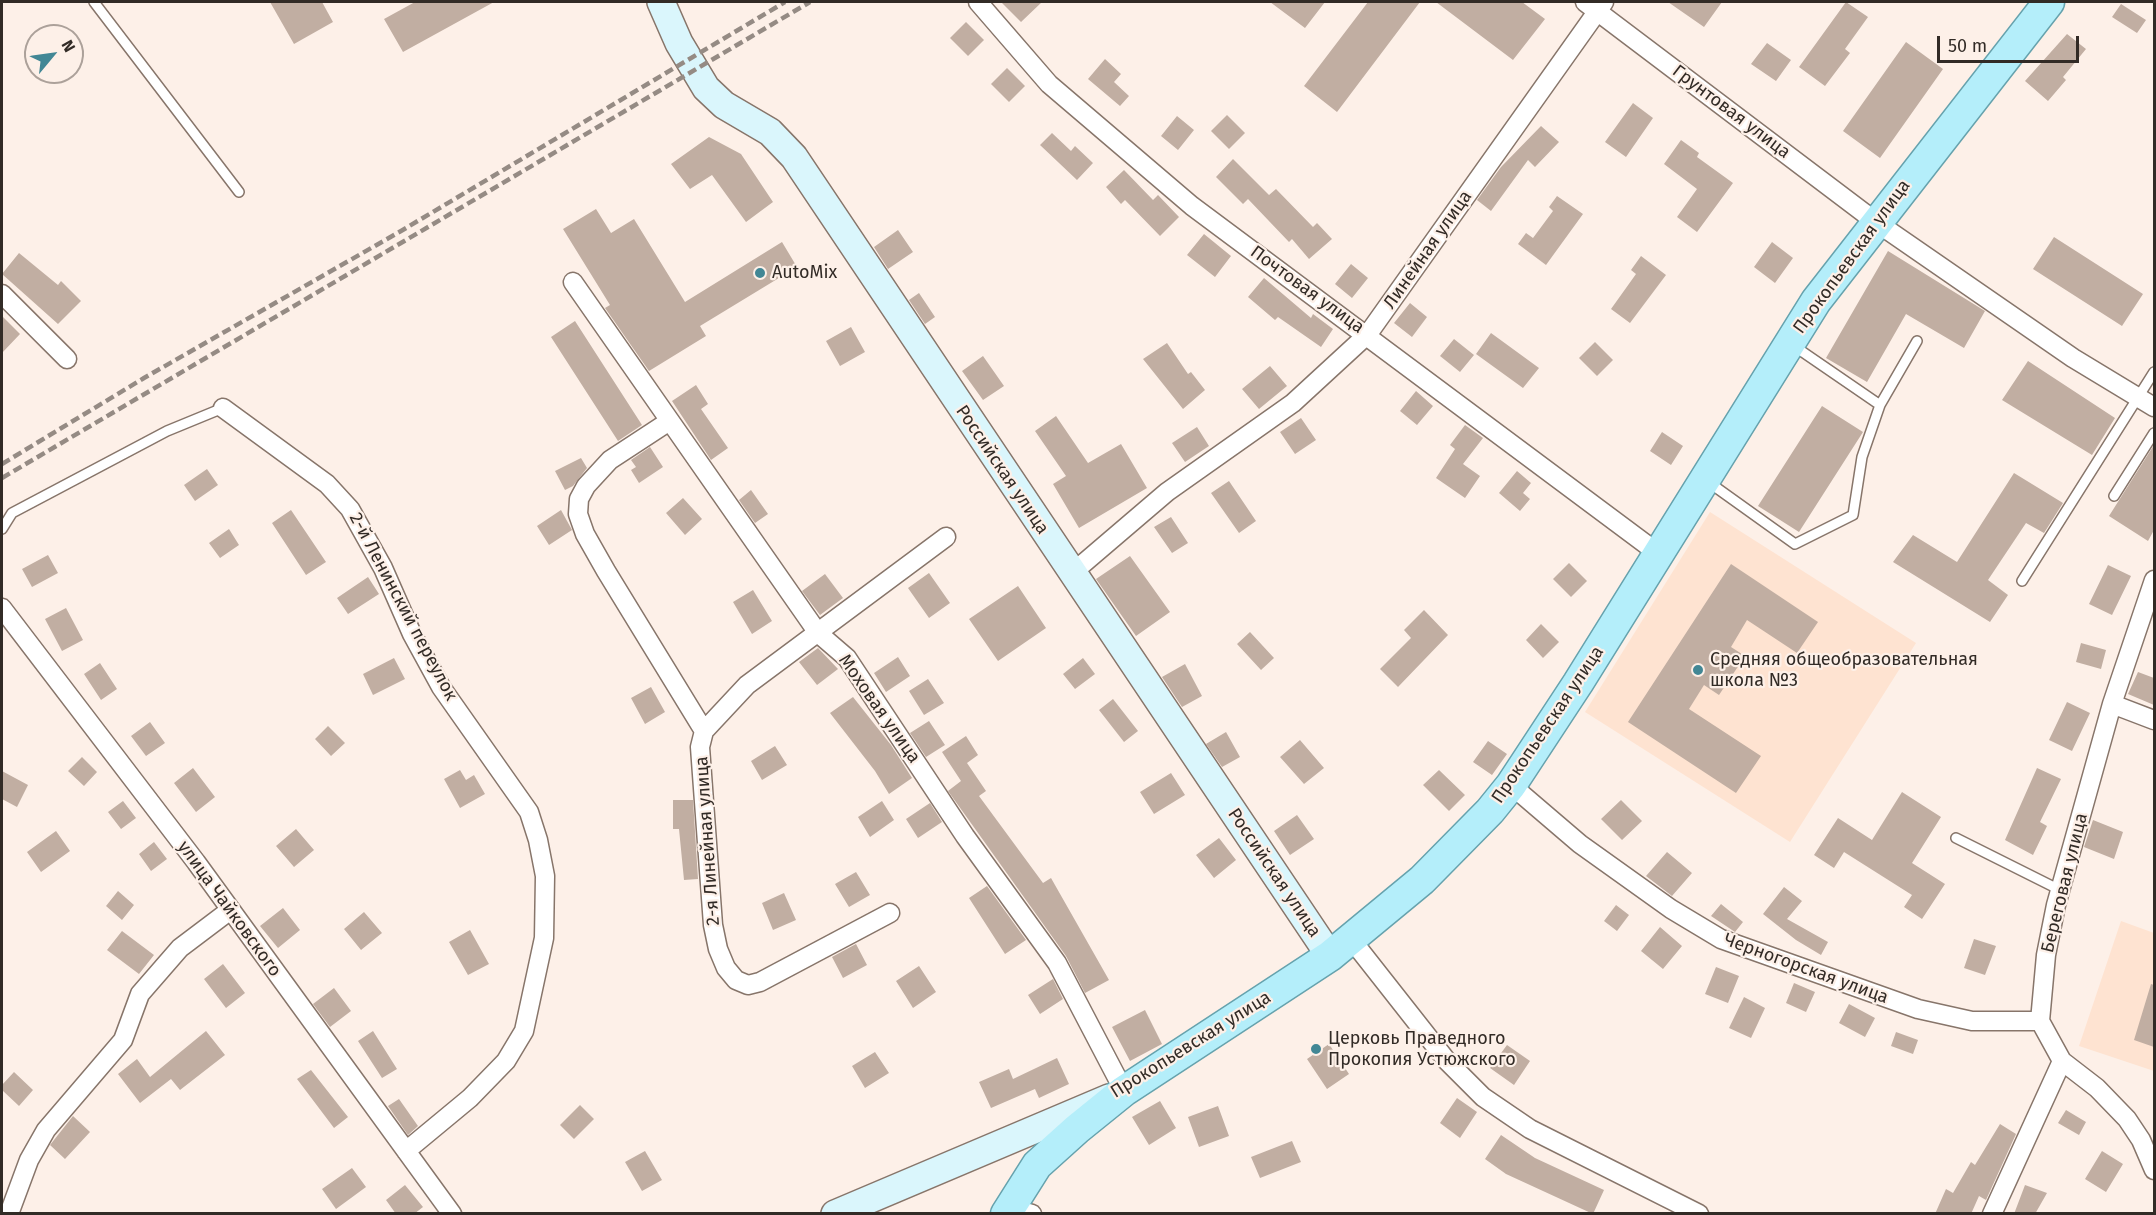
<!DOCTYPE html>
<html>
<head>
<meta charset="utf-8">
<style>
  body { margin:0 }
  #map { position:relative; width:2156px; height:1215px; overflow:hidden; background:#fdf0e8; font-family:"Fira Sans",sans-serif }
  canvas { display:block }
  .frame { position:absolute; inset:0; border:3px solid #322b26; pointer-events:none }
  .north { position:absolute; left:24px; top:24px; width:60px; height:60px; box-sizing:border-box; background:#fdf0e8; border:2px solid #aca19a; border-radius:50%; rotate:61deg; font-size:16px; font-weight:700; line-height:24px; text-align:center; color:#322b26 }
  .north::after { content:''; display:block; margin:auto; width:21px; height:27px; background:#428795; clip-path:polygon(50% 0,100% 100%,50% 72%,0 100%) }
  .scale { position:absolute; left:1937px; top:36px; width:142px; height:27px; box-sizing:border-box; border:3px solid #322b26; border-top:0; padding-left:8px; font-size:18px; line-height:21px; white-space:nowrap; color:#322b26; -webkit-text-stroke:4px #fdf0e8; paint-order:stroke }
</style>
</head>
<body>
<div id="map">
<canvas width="2156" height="1215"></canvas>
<div class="frame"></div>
<div class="north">N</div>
<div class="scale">50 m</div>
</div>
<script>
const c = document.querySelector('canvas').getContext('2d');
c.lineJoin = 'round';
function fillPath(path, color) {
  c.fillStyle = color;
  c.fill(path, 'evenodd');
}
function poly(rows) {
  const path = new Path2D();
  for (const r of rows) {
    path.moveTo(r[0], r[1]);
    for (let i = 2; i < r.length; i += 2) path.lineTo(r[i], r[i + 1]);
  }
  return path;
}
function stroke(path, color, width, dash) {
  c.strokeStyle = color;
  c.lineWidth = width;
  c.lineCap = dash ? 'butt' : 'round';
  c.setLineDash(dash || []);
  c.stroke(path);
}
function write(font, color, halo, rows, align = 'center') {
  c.font = font + ' "Fira Sans",sans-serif';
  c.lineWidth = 4.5;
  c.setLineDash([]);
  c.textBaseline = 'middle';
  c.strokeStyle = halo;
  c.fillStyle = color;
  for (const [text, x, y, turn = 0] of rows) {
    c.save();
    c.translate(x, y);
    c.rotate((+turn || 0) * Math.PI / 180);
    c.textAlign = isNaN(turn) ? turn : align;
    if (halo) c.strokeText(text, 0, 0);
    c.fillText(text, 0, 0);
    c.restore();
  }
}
fillPath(poly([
  [1710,512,1916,643,1790,842,1585,712],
  [2121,921,2154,933,2154,1071,2079,1046]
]), '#fee3d1');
fillPath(poly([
  [270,2,322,2,333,22,294,44],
  [415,2,494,2,403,52,384,19],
  [1001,2,1042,2,1021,22],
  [1270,2,1325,2,1305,28],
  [1368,2,1420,2,1337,112,1304,86],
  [1436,2,1522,2,1545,19,1513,60],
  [1668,2,1722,2,1704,27],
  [1846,2,1868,17,1845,49,1850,53,1825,86,1799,67],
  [2121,4,2146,20,2137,33,2112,17],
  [966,22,984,40,968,56,950,38],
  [2067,34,2086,49,2063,77,2066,80,2048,101,2025,81],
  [1906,42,1943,69,1880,158,1843,131],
  [1767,43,1791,60,1776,81,1751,64],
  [1105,59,1121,74,1114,82,1129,96,1120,106,1088,79],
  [1007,68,1025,86,1009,102,991,84],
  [1633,103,1653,118,1626,157,1605,142],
  [1227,115,1245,133,1229,149,1211,131],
  [1177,116,1194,130,1178,150,1161,136],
  [1541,126,1559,142,1535,167,1528,160,1491,211,1477,200,1501,167],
  [1052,133,1071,151,1075,146,1093,163,1077,180,1040,145],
  [709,137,741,154,773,202,746,222,712,175,690,189,671,164],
  [1681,140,1699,153,1697,157,1733,183,1697,232,1677,217,1697,189,1664,164],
  [1233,159,1269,195,1276,189,1313,227,1317,223,1332,239,1309,259,1292,239,1289,242,1248,199,1243,204,1216,177],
  [1124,170,1153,200,1158,195,1179,217,1160,236,1125,200,1121,204,1106,187],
  [1557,196,1583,214,1546,265,1518,244,1526,233,1533,238,1553,211,1549,207],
  [596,209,611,233,634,219,685,302,782,242,797,267,700,326,706,336,649,371,605,308,610,305,563,229],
  [898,230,913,252,888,269,874,247],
  [1204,234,1231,256,1215,277,1187,255],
  [2054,237,2143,294,2122,326,2033,269],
  [1772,242,1793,258,1775,283,1754,267],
  [1888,251,1985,311,1964,348,1906,314,1867,382,1826,358],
  [19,253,58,285,61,281,81,301,58,324,2,274],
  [1641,256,1666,275,1630,323,1611,309,1636,274,1631,270],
  [1351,264,1368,278,1352,298,1335,284],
  [1264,278,1311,318,1313,314,1333,329,1321,347,1278,317,1275,320,1248,297],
  [919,293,935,317,925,324,909,300],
  [1410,303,1427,317,1412,337,1394,323],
  [2,316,20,334,2,353],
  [575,321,642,425,618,441,551,337],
  [851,327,865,352,840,366,826,341],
  [1491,333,1539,368,1523,388,1476,354],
  [1454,339,1474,355,1460,372,1440,356],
  [1595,342,1613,360,1597,376,1579,358],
  [1167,343,1188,374,1191,372,1205,390,1183,409,1143,359],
  [983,356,1004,386,983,400,962,371],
  [2028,361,2115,418,2092,455,2002,400],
  [1270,366,1287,386,1259,409,1242,389],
  [696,385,708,404,701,409,728,448,711,460,672,401],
  [1416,391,1433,406,1417,425,1400,411],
  [1822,406,1863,432,1799,532,1758,506],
  [1056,416,1088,463,1121,444,1147,488,1079,528,1053,484,1066,476,1035,431],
  [1301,418,1316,440,1295,454,1280,432],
  [1465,425,1483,438,1463,464,1480,476,1465,498,1436,478,1455,449,1450,445],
  [1197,427,1209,446,1185,462,1172,443],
  [1662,432,1683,446,1671,465,1650,451],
  [2154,445,2154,530,2148,541,2109,516],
  [650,447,663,467,639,483,631,470,636,467,631,460],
  [581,458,587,468,573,486,565,490,555,471],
  [207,469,218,485,195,501,184,485],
  [1517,471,1531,483,1523,493,1530,499,1520,511,1499,493],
  [2014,473,2063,503,2044,533,2026,523,1988,580,2008,595,1990,622,1893,562,1913,535,1957,562],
  [1229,481,1256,521,1239,533,1211,493],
  [751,490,768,514,755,523,739,500],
  [683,498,702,519,685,535,666,513],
  [291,510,326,562,306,575,272,523],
  [561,510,572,530,549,545,537,526],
  [1171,517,1188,543,1172,553,1154,527],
  [229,529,239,545,220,558,209,543],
  [48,555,58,573,32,587,22,569],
  [1130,556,1170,612,1136,636,1096,579],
  [1569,563,1587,581,1571,597,1553,579],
  [1731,564,1818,622,1797,653,1747,620,1731,647,1745,656,1719,695,1704,685,1689,709,1761,756,1736,793,1628,722],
  [2108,565,2131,576,2112,615,2089,604],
  [929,573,950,603,929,618,908,588],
  [825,574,843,598,820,615,802,591],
  [368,577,379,594,348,614,337,598],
  [1018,586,1046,628,998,661,969,619],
  [753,590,772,621,752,634,733,602],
  [66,608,83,640,62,651,45,619],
  [1424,610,1448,635,1398,687,1380,669,1411,638,1404,630],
  [1541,624,1559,642,1543,658,1526,640],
  [1250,632,1274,658,1261,670,1237,644],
  [2081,643,2106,650,2101,669,2076,662],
  [818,648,838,669,817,685,799,662],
  [898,657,910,676,886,692,874,673],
  [394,658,405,679,373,695,363,674],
  [1083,658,1095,674,1075,689,1063,674],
  [100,663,117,689,101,700,84,674],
  [1185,664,1202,696,1182,707,1162,677],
  [2138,672,2154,678,2154,705,2128,694],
  [928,679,944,703,924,715,909,691],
  [651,687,665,712,645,724,631,698],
  [853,697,891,745,912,778,889,794,875,771,830,713],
  [1113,699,1138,731,1124,742,1099,710],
  [2067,702,2090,713,2072,751,2049,740],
  [929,721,945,745,926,757,910,733],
  [150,722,165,743,146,756,131,736],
  [328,726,345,743,331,756,315,739],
  [1226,732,1240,757,1222,767,1206,744],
  [966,736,978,755,967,763,986,791,979,796,1043,883,1051,878,1109,980,1085,993,1066,956,948,791,961,781,942,752],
  [1300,740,1324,768,1304,784,1280,757],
  [1488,741,1507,754,1492,775,1473,762],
  [775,746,787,765,762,780,751,761],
  [82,757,97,772,84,786,68,771],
  [193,768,215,797,196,812,174,783],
  [2037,768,2061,779,2040,822,2047,826,2033,855,2005,840],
  [460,770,466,780,474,775,485,794,460,808,444,779],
  [1439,770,1465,795,1449,811,1423,785],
  [2,771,28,785,17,807,2,799],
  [1171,773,1185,795,1154,814,1140,792],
  [1902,792,1941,817,1912,863,1945,884,1922,919,1904,907,1912,895,1844,852,1834,868,1814,855,1838,818,1872,840],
  [673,800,693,800,698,879,684,880,679,829,673,829],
  [1621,800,1642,821,1622,840,1601,819],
  [123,801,136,818,121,829,108,812],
  [882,801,894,820,870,837,858,817],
  [930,803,942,822,918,838,906,819],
  [1297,815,1314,839,1290,855,1274,831],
  [2093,820,2123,832,2114,859,2084,847],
  [296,829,314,850,294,867,276,846],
  [56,831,70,851,41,872,27,852],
  [1219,838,1236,860,1214,878,1196,855],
  [154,842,167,859,151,871,139,854],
  [1667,852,1692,873,1672,896,1646,876],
  [856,872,870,895,849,907,835,884],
  [987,886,1026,940,1005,954,969,898],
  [1784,887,1802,901,1787,919,1828,942,1821,955,1796,940,1763,914],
  [118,891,134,905,122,920,106,906],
  [784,893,796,920,773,930,762,903],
  [1721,904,1743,922,1735,932,1711,916],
  [1616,905,1629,915,1617,931,1604,921],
  [283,908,300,930,278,948,260,926],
  [364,912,382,933,361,950,344,929],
  [1660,927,1682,946,1663,969,1641,951],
  [470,930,489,964,468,975,449,942],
  [122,931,154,955,139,974,107,950],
  [1974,939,1996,946,1985,975,1964,968],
  [856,944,867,965,843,978,832,957],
  [223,964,245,993,226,1008,204,979],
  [919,966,936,992,913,1008,896,981],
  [1716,967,1739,976,1728,1003,1705,994],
  [1053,979,1063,999,1040,1014,1028,995],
  [1794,983,1815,992,1806,1012,1786,1003],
  [2151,984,2154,985,2154,1047,2134,1040],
  [334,988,351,1011,330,1027,313,1004],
  [1744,997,1765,1008,1751,1038,1729,1028],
  [1849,1004,1875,1018,1865,1037,1839,1023],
  [1145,1010,1162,1044,1130,1061,1112,1027],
  [206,1031,225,1055,180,1090,171,1079,140,1103,118,1074,137,1059,150,1077],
  [373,1031,397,1069,382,1078,358,1041],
  [1896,1032,1918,1040,1913,1054,1891,1046],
  [1329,1044,1349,1074,1327,1089,1307,1059],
  [1507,1045,1530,1061,1514,1085,1490,1068],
  [875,1052,889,1073,865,1088,852,1066],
  [1057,1058,1069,1084,1039,1098,1035,1089,991,1108,979,1082,1009,1069,1013,1079],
  [311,1070,348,1117,334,1128,297,1079],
  [14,1072,33,1090,19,1106,2,1090,2,1085],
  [1457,1098,1477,1112,1460,1138,1440,1123],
  [399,1099,418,1126,408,1135,388,1106],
  [1160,1101,1176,1128,1149,1145,1132,1117],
  [580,1105,594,1119,574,1139,560,1125],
  [1218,1106,1229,1136,1199,1147,1188,1117],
  [2066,1110,2086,1122,2079,1135,2058,1123],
  [73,1116,90,1132,65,1159,50,1145],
  [2000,1124,2016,1134,1986,1200,1979,1196,1971,1214,1935,1214,1946,1189,1953,1193,1971,1162,1975,1165],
  [1501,1135,1535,1158,1604,1190,1593,1214,1506,1174,1485,1159],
  [1292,1141,1301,1162,1260,1178,1251,1157],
  [645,1151,662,1180,642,1191,625,1162],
  [2102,1151,2123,1164,2106,1192,2085,1179],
  [352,1168,366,1187,336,1209,322,1189],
  [405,1185,423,1207,414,1214,396,1214,386,1200],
  [2025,1185,2047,1193,2035,1214,2014,1214]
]), '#c1aea2');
const lane = poly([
  [94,2,239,192],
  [1880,405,1917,341],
  [1707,481,1795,544,1853,515,1862,457,1880,405,1794,346],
  [2114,496,2154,433],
  [2,529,12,513,167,431,223,408],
  [2022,581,2154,372],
  [1956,838,2060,890]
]);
const street = poly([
  [978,2,1049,84,1192,206,1659,554],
  [1585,2,1876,222,2073,358,2154,407],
  [573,282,818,633,847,658,965,836,1057,963,1124,1091],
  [2,294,67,359],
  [223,408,327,484,350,509,383,568,412,634,441,687,529,812,538,840,545,876,544,938,524,1031,506,1061,470,1098,406,1151],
  [668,422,610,460,586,486,579,499,578,514,585,534,606,571,704,731],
  [1071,574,1167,492,1293,403,1368,334,1604,2],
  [2,608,196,862,452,1214],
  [2112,704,2154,720],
  [1511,785,1580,844,1671,909,1721,939,1918,1009,1972,1021,2040,1021],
  [890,913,760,982,748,985,736,980,726,968,718,949,713,925,700,747,704,731,747,685,946,537],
  [1351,939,1447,1061,1483,1097,1530,1129,1699,1214],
  [2062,1061,2097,1088,2127,1119,2141,1140,2154,1170],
  [1009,1208,1032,1214],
  [9,1214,29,1160,46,1130,123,1040,140,994,180,948,229,911],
  [1992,1214,2062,1061,2040,1021,2046,955,2056,905,2112,704,2154,580]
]);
const secondary = poly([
  [661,2,679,43,706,88,724,105,770,132,794,157,1330,956],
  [835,1214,1109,1098]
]);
const primary = poly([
  [1006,1214,1037,1165,1077,1129,1124,1091,1330,956,1422,880,1490,811,1511,785,1578,683,1816,301,2049,2]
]);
stroke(lane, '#87756a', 12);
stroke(street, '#87756a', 21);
stroke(secondary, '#87756a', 30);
stroke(primary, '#66a2ad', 33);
stroke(lane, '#fff', 9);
stroke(street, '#fff', 18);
stroke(secondary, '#daf6fc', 27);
stroke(primary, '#b4eefa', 30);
stroke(poly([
  [2,464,144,378,401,231,785,2],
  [2,478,810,2]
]), '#958b84', 4.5, [9, 4.5]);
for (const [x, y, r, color] of [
  [760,273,6,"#428795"],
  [1698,670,6,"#428795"],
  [1316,1049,6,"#428795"]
]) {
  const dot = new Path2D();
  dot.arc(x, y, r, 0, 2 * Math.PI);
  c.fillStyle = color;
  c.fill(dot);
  stroke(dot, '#fdf0e8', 2);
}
write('18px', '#322b26', '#fdf0e8', [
  ["Грунтовая улица",1731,112,37],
  ["Линейная улица",1428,250,-55],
  ["Прокопьевская улица",1852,257,-54],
  ["Почтовая улица",1307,290,36],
  ["Российская улица",1002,470,56],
  ["2-й Ленинский переулок",403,607,62],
  ["Моховая улица",879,709,55],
  ["Прокопьевская улица",1548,725,-56],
  ["2-я Линейная улица",708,841,-94],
  ["Российская улица",1274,873,56],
  ["Береговая улица",2065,883,-76],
  ["улица Чайковского",229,909,54],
  ["Черногорская улица",1806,969,20],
  ["Прокопьевская улица",1191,1045,-32]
]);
write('18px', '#322b26', '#fdf0e8', [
  ["AutoMix",772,273],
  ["Средняя общеобразовательная",1710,660],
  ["школа №3",1710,681],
  ["Церковь Праведного",1328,1039],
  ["Прокопия Устюжского",1328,1060]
], 'left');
</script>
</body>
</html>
